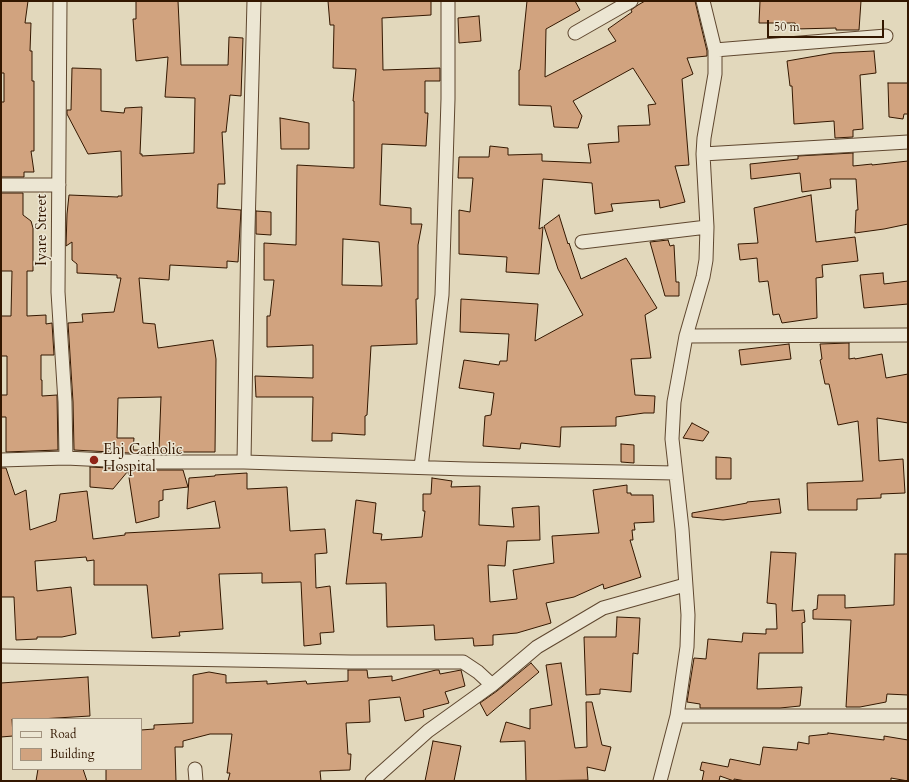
<!DOCTYPE html>
<html>
<head>
<meta charset="utf-8">
<style>
  body { margin:0 }
  #map { position:relative; width:909px; height:782px; overflow:hidden; background:#e2d8bc; font-family:Cardo,serif }
  canvas { display:block }
  .frame { position:absolute; inset:0; border:2px solid #331700; pointer-events:none }
  .legend { position:absolute; left:12px; top:718px; width:130px; height:52px; box-sizing:border-box; background:#ece6d3; border:1px solid #a2937f; margin:0; padding:5px 7px; list-style:none; font-size:12px; color:#331700 }
  .legend li { display:flex; align-items:center; gap:8px; height:20px }
  .legend b { width:20px; border:1px solid #a2937f }
  .scale { position:absolute; left:767px; top:20px; width:117px; height:18px; box-sizing:border-box; border:2px solid #331700; border-top:0; padding-left:5px; font-size:12px; line-height:14px; white-space:nowrap; color:#331700; -webkit-text-stroke:3px #ece6d3; paint-order:stroke }
</style>
</head>
<body>
<div id="map">
<canvas width="909" height="782"></canvas>
<div class="frame"></div>
<ul class="legend">
<li><b style="height:5px;background:#ece6d3"></b>Road</li>
<li><b style="height:11px;background:#d1a37f"></b>Building</li>
</ul>
<div class="scale">50 m</div>
</div>
<script>
const c = document.querySelector('canvas').getContext('2d');
c.lineJoin = 'round';
function fillPath(path, color) {
  c.fillStyle = color;
  c.fill(path, 'evenodd');
}
function poly(rows) {
  const path = new Path2D();
  for (const r of rows) {
    path.moveTo(r[0], r[1]);
    for (let i = 2; i < r.length; i += 2) path.lineTo(r[i], r[i + 1]);
  }
  return path;
}
function stroke(path, color, width, dash) {
  c.strokeStyle = color;
  c.lineWidth = width;
  c.lineCap = dash ? 'butt' : 'round';
  c.setLineDash(dash || []);
  c.stroke(path);
}
function write(font, color, halo, rows, align = 'center') {
  c.font = font + ' Cardo,serif';
  c.lineWidth = 3;
  c.setLineDash([]);
  c.textBaseline = 'middle';
  c.strokeStyle = halo;
  c.fillStyle = color;
  for (const [text, x, y, turn = 0] of rows) {
    c.save();
    c.translate(x, y);
    c.rotate((+turn || 0) * Math.PI / 180);
    c.textAlign = isNaN(turn) ? turn : align;
    if (halo) c.strokeText(text, 0, 0);
    c.fillText(text, 0, 0);
    c.restore();
  }
}
const building = poly([
  [1,1,28,1,25,23,31,23,30,51,32,51,32,81,34,81,34,151,31,151,34,172,24,172,24,177,1,177,1,102,4,102,4,73,1,73,1,1],
  [136,1,178,1,181,65,228,65,229,37,243,38,241,96,230,95,226,132,222,132,225,184,218,184,217,208,241,210,238,262,227,261,227,268,170,265,169,280,139,278,143,323,155,324,158,348,213,340,216,359,215,452,177,452,178,454,147,454,74,450,73,402,68,323,83,322,82,314,114,312,121,278,117,278,117,275,77,273,77,264,72,260,72,242,66,246,67,214,69,195,118,197,118,196,122,196,121,151,88,154,67,114,67,110,71,110,72,68,101,69,101,111,124,113,125,108,142,107,140,154,142,154,142,156,194,153,195,98,165,97,168,57,136,61,133,19,136,19,136,1],
  [161,397,159,450,133,450,134,438,117,438,118,398,161,397],
  [328,1,431,1,431,15,382,18,383,70,440,68,440,81,425,81,425,113,428,113,426,146,382,144,380,205,411,208,411,224,422,224,418,245,418,299,416,299,417,344,371,346,367,415,365,416,365,435,332,433,332,441,312,441,313,397,256,397,255,376,313,378,313,345,267,347,267,316,270,316,274,280,264,280,264,243,296,245,297,165,354,168,354,101,353,101,356,69,333,68,334,25,330,25,328,1],
  [343,239,379,242,382,286,342,285,343,239],
  [527,1,575,1,580,10,546,29,545,77,616,41,608,29,632,12,631,10,638,5,645,1,695,1,707,51,707,56,687,58,693,74,682,79,689,165,675,166,685,202,660,208,659,200,611,204,613,211,595,214,592,183,543,179,539,229,543,227,539,274,506,272,507,257,459,254,459,210,470,212,473,178,458,178,459,157,489,157,490,146,508,148,508,155,542,154,542,161,591,163,588,144,619,142,618,126,650,125,648,105,656,104,633,68,573,101,582,116,578,128,554,127,551,106,519,105,519,70,520,70,527,1],
  [760,1,861,1,859,30,836,30,836,28,795,29,795,23,759,23,760,1],
  [479,16,481,41,459,43,458,18,479,16],
  [874,51,876,73,860,75,863,129,853,130,853,137,835,138,834,121,794,124,792,86,790,86,787,61,833,53,874,51],
  [888,83,908,83,908,114,904,114,903,119,889,117,888,83],
  [280,118,309,123,309,149,281,149,280,118],
  [853,153,853,166,872,164,872,165,908,161,908,224,884,229,855,233,856,210,858,210,856,179,830,179,831,188,802,192,800,173,751,179,750,164,798,159,798,156,853,153],
  [1,193,23,193,23,215,31,221,33,228,33,271,27,271,27,316,46,315,46,324,52,323,54,355,41,355,41,380,42,380,42,396,57,395,58,450,6,452,6,417,1,417,1,395,7,395,7,356,1,356,1,316,11,316,12,271,1,271,1,193],
  [811,195,816,242,855,237,858,261,822,265,823,277,816,278,817,318,782,323,779,314,773,315,768,281,759,282,757,258,740,260,738,244,758,243,754,208,811,195],
  [256,211,271,212,271,235,256,234,256,211],
  [559,215,568,244,569,243,581,279,626,258,657,308,645,315,651,358,631,359,635,395,655,396,654,413,644,413,616,417,616,426,561,427,560,447,521,443,520,449,483,446,485,416,491,415,494,393,459,388,464,360,499,365,500,361,507,361,509,334,460,332,461,299,538,304,535,341,583,315,558,269,544,226,559,215],
  [668,240,670,246,674,245,676,282,679,282,679,296,665,296,650,242,668,240],
  [883,273,884,284,908,281,908,304,864,308,860,275,883,273],
  [849,343,849,359,855,358,855,359,882,354,886,378,908,374,908,423,877,418,879,461,903,459,905,493,881,494,881,498,857,499,857,510,808,510,807,483,863,481,858,421,838,425,829,384,825,384,820,360,822,359,820,344,849,343],
  [789,344,791,359,741,365,739,350,789,344],
  [692,423,709,432,703,441,683,438,692,423],
  [621,444,634,445,634,463,621,462,621,444],
  [716,457,731,458,731,479,716,479,716,457],
  [90,467,147,470,183,470,188,487,163,490,163,500,159,501,159,517,136,523,128,471,113,489,90,487,90,467],
  [1,468,6,468,15,495,26,490,30,530,56,521,60,494,87,491,93,539,125,535,125,533,220,528,215,501,187,509,189,478,215,476,215,475,247,473,247,489,287,487,290,531,325,529,327,553,315,554,316,588,330,586,334,632,320,633,321,644,304,646,301,582,262,583,262,573,219,574,223,629,179,632,180,636,152,638,147,585,94,585,94,560,87,561,86,557,35,561,37,591,71,587,76,634,62,637,37,637,37,639,16,640,14,597,1,597,1,468],
  [432,478,452,481,451,487,480,486,479,525,514,527,512,508,539,506,540,540,507,541,505,566,488,565,490,602,517,599,513,570,554,563,552,536,599,533,593,490,627,485,627,493,631,493,631,495,653,495,654,522,634,523,635,530,632,530,633,540,630,540,641,577,604,589,603,584,574,597,546,603,551,623,517,633,493,635,493,645,474,646,473,638,435,640,434,625,387,627,386,583,346,584,356,500,376,503,373,533,382,534,381,540,422,537,425,511,423,511,423,494,431,494,432,478],
  [779,499,781,513,723,520,692,517,692,513,747,503,747,502,779,499],
  [771,552,796,553,792,611,804,610,805,622,802,623,803,653,759,653,757,689,802,687,800,706,780,708,700,708,700,704,687,702,694,658,706,659,708,639,742,642,743,633,766,634,766,629,777,629,776,604,767,603,771,552],
  [895,554,908,554,908,695,887,694,886,702,860,707,846,707,851,620,813,619,813,610,817,609,818,595,845,595,845,608,894,605,895,554],
  [617,617,640,618,638,654,633,653,631,692,600,689,600,694,586,695,584,637,616,637,617,617],
  [531,663,539,672,487,716,480,703,497,691,531,663],
  [561,663,575,748,587,747,586,702,592,702,602,745,611,747,605,771,587,767,588,780,526,781,525,741,500,742,506,722,530,729,530,709,552,705,546,665,561,663],
  [348,670,367,670,368,678,392,676,392,681,436,670,439,670,440,674,461,670,465,686,445,692,449,703,423,710,424,717,405,721,400,697,369,700,370,722,346,723,348,754,351,754,350,770,320,771,321,781,228,781,230,773,227,773,232,734,210,734,183,741,183,747,175,747,176,781,106,781,106,769,141,769,141,730,154,729,154,725,193,723,193,675,209,672,226,675,226,683,267,681,267,684,306,681,307,684,348,681,348,670],
  [88,677,90,716,40,719,12,719,13,736,1,737,1,683,88,677],
  [828,733,884,740,884,736,908,740,908,781,891,778,891,781,746,781,734,779,734,781,720,776,719,781,702,781,704,771,700,770,702,762,728,767,730,759,760,765,763,747,797,750,798,742,809,744,809,736,828,734,828,733],
  [433,741,461,746,454,781,425,781,433,741],
  [38,769,83,769,87,781,36,781,38,769]
]);
fillPath(building, '#d1a37f');
stroke(building, '#331700', 1);
const minor = poly([
  [60,1,58,292,65,402,66,458],
  [575,33,631,1],
  [715,50,886,36],
  [703,154,908,142],
  [1,185,59,185],
  [582,242,707,227],
  [686,336,908,335],
  [1,460,66,458,147,462,244,462,466,469,675,473],
  [244,462,248,229,254,1],
  [421,467,442,295,448,99,448,1],
  [1,656,351,662,463,662,478,672,492,685],
  [677,716,908,716],
  [195,769,196,781],
  [372,781,428,731,492,685,537,647,603,608,685,585],
  [660,781,677,716,687,647,688,615,682,529,672,439,674,402,686,336,703,277,706,260,707,227,703,154,704,138,715,74,715,50,703,1]
]);
stroke(minor, '#5f472f', 15);
stroke(minor, '#ece6d3', 13);
for (const [x, y, r, color] of [
  [94,460,5,"#8f2418"]
]) {
  const dot = new Path2D();
  dot.arc(x, y, r, 0, 2 * Math.PI);
  c.fillStyle = color;
  c.fill(dot);
  stroke(dot, '#ece6d3', 1.5);
}
write('15px', '#331700', '#ece6d3', [
  ["Iyare Street",43,230,-90]
]);
write('15px', '#331700', '#ece6d3', [
  ["Ehj Catholic",103,451],
  ["Hospital",103,468]
], 'left');
</script>
</body>
</html>
